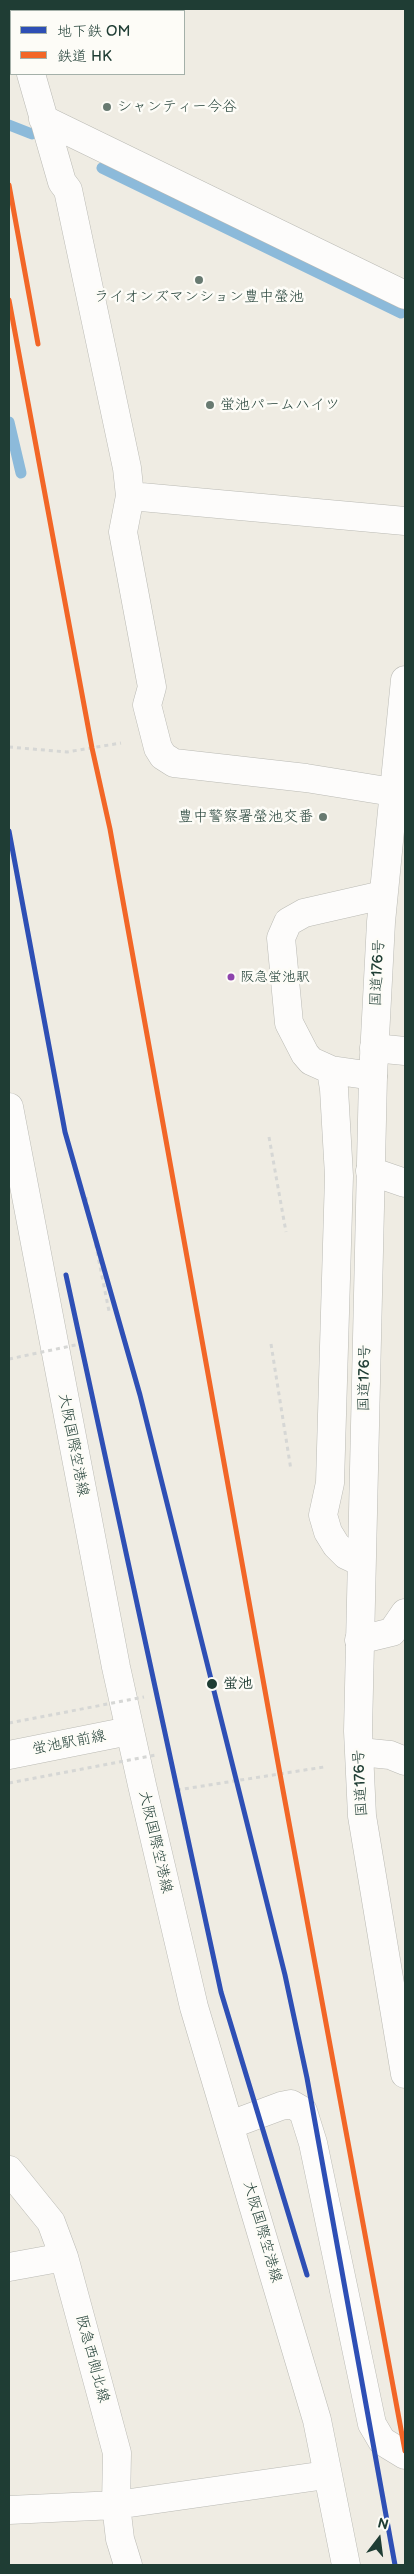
<!DOCTYPE html>
<html>
<head>
<meta charset="utf-8">
<style>
  body { margin:0 }
  #map { position:relative; width:414px; height:2574px; overflow:hidden; background:#efece3; font-family:"Balsamiq Sans","Klee One",sans-serif }
  canvas { display:block }
  .frame { position:absolute; inset:0; border:10px solid #1f3d34; pointer-events:none }
  .legend { position:absolute; left:10px; top:10px; width:175px; height:65px; box-sizing:border-box; background:#fdfcf7; border:1px solid #a4b0a9; margin:0; padding:6px 9px; list-style:none; font-size:15px; color:#1f3d34 }
  .legend li { display:flex; align-items:center; gap:10px; height:25px }
  .legend b { width:25px; border:1px solid #a4b0a9 }
  .north { position:absolute; left:354px; top:2514px; width:50px; height:50px; -webkit-text-stroke:4px #fdfcf7; paint-order:stroke; rotate:15deg; font-size:14px; font-weight:700; line-height:20px; text-align:center; color:#1f3d34 }
  .north::after { content:''; display:block; margin:auto; width:18px; height:22px; background:#1f3d34; clip-path:polygon(50% 0,100% 100%,50% 72%,0 100%) }
</style>
</head>
<body>
<div id="map">
<canvas width="414" height="2574"></canvas>
<div class="frame"></div>
<ul class="legend">
<li><b style="height:6px;background:#2e4fb5"></b>地下鉄 OM</li>
<li><b style="height:6px;background:#f26627"></b>鉄道 HK</li>
</ul>
<div class="north">N</div>
</div>
<script>
const c = document.querySelector('canvas').getContext('2d');
c.lineJoin = 'round';
function poly(rows) {
  const path = new Path2D();
  for (const r of rows) {
    path.moveTo(r[0], r[1]);
    for (let i = 2; i < r.length; i += 2) path.lineTo(r[i], r[i + 1]);
  }
  return path;
}
function stroke(path, color, width, dash) {
  c.strokeStyle = color;
  c.lineWidth = width;
  c.lineCap = dash ? 'butt' : 'round';
  c.setLineDash(dash || []);
  c.stroke(path);
}
function write(font, color, halo, rows, align = 'center') {
  c.font = font + ' "Balsamiq Sans","Klee One",sans-serif';
  c.lineWidth = 5;
  c.setLineDash([]);
  c.textBaseline = 'middle';
  c.strokeStyle = halo;
  c.fillStyle = color;
  for (const [text, x, y, turn = 0] of rows) {
    c.save();
    c.translate(x, y);
    c.rotate((+turn || 0) * Math.PI / 180);
    c.textAlign = isNaN(turn) ? turn : align;
    if (halo) c.strokeText(text, 0, 0);
    c.fillText(text, 0, 0);
    c.restore();
  }
}
stroke(poly([
  [9,125,32,134],
  [102,168,401,313],
  [9,422,21,473]
]), '#8cbada', 11);
const minor = poly([
  [23,9,23,11],
  [31,74,62,182,68,190,127,468,130,496,123,532,152,687,147,705,158,748,163,756,174,763,306,778,405,794],
  [43,119,405,295],
  [130,496,405,521],
  [374,1048,405,1051],
  [331,1070,334,1089,339,1176,330,1483,323,1515,328,1532,336,1545,346,1555,361,1562],
  [373,1076,331,1070,311,1061,305,1054,289,1023,281,938,288,922,304,913,383,895],
  [370,1171,405,1183],
  [359,1640,392,1632,405,1613],
  [360,1752,390,1755,405,1761],
  [9,1755,129,1731],
  [230,2125,281,2106,291,2104,303,2111,313,2143,372,2424,382,2441,405,2455],
  [9,2170,51,2222,64,2257,117,2453,116,2505,120,2539,128,2565],
  [9,2267,64,2257],
  [9,2510,116,2505,326,2475]
]);
const major = poly([
  [9,1107,116,1667,142,1785,194,2007,317,2420,346,2565]
]);
const highway = poly([
  [405,680,381,922,373,1076,358,1731,362,1816,405,2074]
]);
stroke(minor, '#babab4', 29);
stroke(major, '#babab4', 29);
stroke(highway, '#babab4', 29);
stroke(poly([
  [9,747,67,752,121,743],
  [269,1137,286,1232],
  [86,1197,109,1311],
  [271,1344,291,1470],
  [177,1790,324,1767]
]), '#d6d7d5', 3, [4, 4]);
stroke(minor, '#fdfcfb', 28);
stroke(major, '#fdfcfb', 28);
stroke(highway, '#fdfcfb', 28);
stroke(poly([
  [9,1359,85,1343],
  [9,1723,144,1697],
  [9,1783,156,1755]
]), '#d6d7d5', 3, [4, 4]);
stroke(poly([
  [9,185,38,344],
  [9,300,92,748,110,829,280,1774,405,2451]
]), '#f26627', 5);
stroke(poly([
  [9,831,65,1132,140,1395,285,1975,307,2078,395,2565],
  [66,1275,221,1992,307,2275]
]), '#2e4fb5', 5);
for (const [x, y, r, color] of [
  [107,107,5,"#687a71"],
  [199,280,5,"#687a71"],
  [210,405,5,"#687a71"],
  [323,817,5,"#687a71"],
  [231,977,4.5,"#8e44ad"],
  [212,1684,6,"#1f3d34"]
]) {
  const dot = new Path2D();
  dot.arc(x, y, r, 0, 2 * Math.PI);
  c.fillStyle = color;
  c.fill(dot);
  stroke(dot, '#fdfcf7', 2);
}
write('14px', '#1f3d34', '#fdfcf7', [
  ["阪急蛍池駅",240,977]
], 'left');
write('15px', '#1f3d34', '#fdfcf7', [
  ["シャンティー今谷",117,107],
  ["ライオンズマンション豊中螢池",199,297,"center"],
  ["蛍池パームハイツ",220,405],
  ["豊中警察署螢池交番",313,817,"right"]
], 'left');
write('15px', '#1f3d34', '#fdfcf7', [
  ["国道176号",378,973,-87],
  ["国道176号",365,1378,-89],
  ["大阪国際空港線",73,1445,79],
  ["蛍池駅前線",69,1743,-11],
  ["国道176号",361,1783,-93],
  ["大阪国際空港線",155,1842,77],
  ["大阪国際空港線",262,2232,74],
  ["阪急西側北線",92,2359,75]
]);
write('bold 15px', '#1f3d34', '#fdfcf7', [
  ["蛍池",223,1684]
], 'left');
</script>
</body>
</html>
